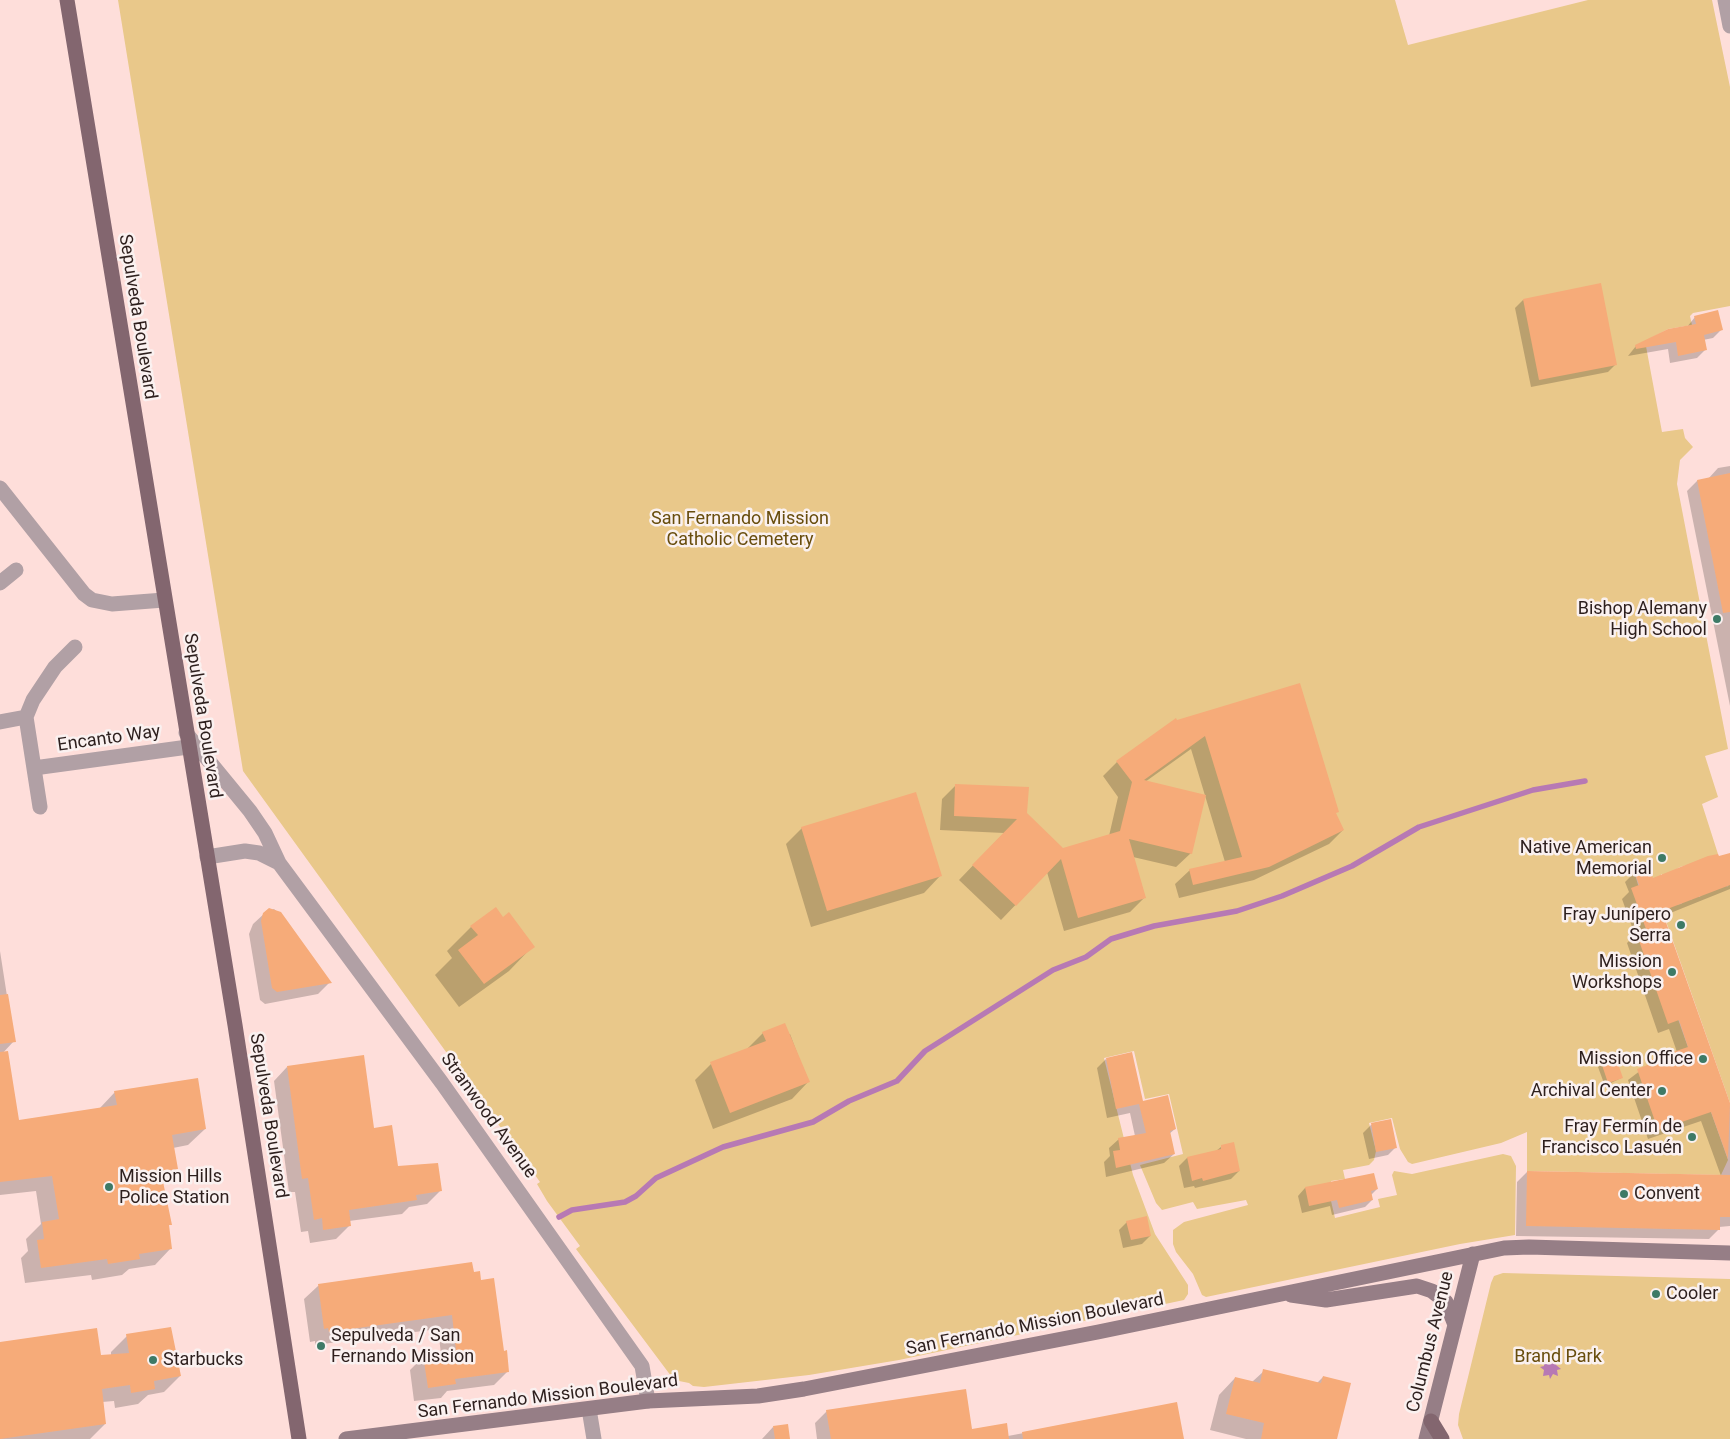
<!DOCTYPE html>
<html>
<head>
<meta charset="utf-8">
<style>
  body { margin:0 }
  canvas { display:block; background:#fededa }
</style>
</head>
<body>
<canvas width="1730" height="1439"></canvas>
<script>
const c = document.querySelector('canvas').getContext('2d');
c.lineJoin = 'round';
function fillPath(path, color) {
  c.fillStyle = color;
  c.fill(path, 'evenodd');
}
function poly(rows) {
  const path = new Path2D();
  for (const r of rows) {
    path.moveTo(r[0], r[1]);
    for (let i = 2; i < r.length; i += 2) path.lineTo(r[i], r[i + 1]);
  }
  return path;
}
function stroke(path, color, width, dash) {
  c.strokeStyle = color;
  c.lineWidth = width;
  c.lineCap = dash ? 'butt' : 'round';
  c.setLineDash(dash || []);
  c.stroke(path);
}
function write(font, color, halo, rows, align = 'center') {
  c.font = font + ' Roboto,sans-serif';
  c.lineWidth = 5;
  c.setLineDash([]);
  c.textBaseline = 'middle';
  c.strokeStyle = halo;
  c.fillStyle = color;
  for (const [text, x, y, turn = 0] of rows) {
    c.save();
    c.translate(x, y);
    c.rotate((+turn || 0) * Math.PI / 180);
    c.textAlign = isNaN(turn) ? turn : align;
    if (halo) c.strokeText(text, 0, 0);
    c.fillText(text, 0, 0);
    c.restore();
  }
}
fillPath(poly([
  [118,0,1395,0,1408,45,1588,0,1712,0,1730,87,1730,306,1693,313,1690,316,1692,325,1668,329,1645,341,1662,432,1683,429,1685,438,1693,447,1680,460,1677,484,1728,749,1705,756,1718,797,1702,804,1718,854,1717,857,1680,867,1664,876,1661,874,1661,877,1653,880,1648,866,1634,871,1673,1005,1728,1160,1721,1175,1527,1171,1527,1132,1501,1143,1412,1164,1408,1162,1400,1149,1392,1118,1369,1123,1376,1151,1374,1160,1369,1165,1343,1170,1345,1179,1331,1181,1335,1199,1331,1201,1335,1218,1380,1207,1378,1199,1397,1195,1392,1175,1394,1171,1412,1174,1503,1154,1511,1156,1516,1166,1515,1235,1460,1244,1206,1297,1202,1295,1193,1274,1176,1252,1173,1244,1173,1230,1184,1222,1248,1205,1246,1200,1197,1209,1193,1202,1162,1210,1156,1203,1140,1165,1183,1154,1169,1094,1145,1099,1134,1051,1104,1058,1133,1175,1155,1234,1188,1285,1188,1294,1184,1300,899,1360,809,1375,704,1387,693,1386,689,1383,674,1380,576,1249,580,1246,547,1201,537,1184,540,1182,243,771],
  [1730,883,1730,1103,1661,907,1681,904,1689,897,1692,900,1692,896,1700,897,1701,893,1726,884,1727,887],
  [1503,1273,1730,1279,1730,1439,1463,1439,1458,1425,1459,1414,1491,1283,1494,1276]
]), '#e9c88a');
fillPath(poly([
  [1551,1357,1552,1362,1558,1360,1556,1365,1561,1369,1557,1370,1558,1376,1553,1374,1550,1379,1549,1375,1543,1376,1544,1370,1540,1367,1544,1366,1544,1360,1547,1362]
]), '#b779b4');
fillPath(poly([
  [1523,300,1616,364,1608,372,1531,387,1515,308],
  [1695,317,1721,330,1713,338,1703,340,1705,350,1697,358,1670,363,1668,349,1628,356,1636,346,1687,327],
  [1730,466,1730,706,1687,491,1697,481,1708,479,1718,468],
  [1299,684,1335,814,1343,830,1329,844,1254,880,1179,898,1175,884,1190,870,1225,862,1191,749,1145,782,1191,853,1176,867,1133,857,1145,897,1130,912,1064,931,1047,872,1001,920,959,880,1004,833,940,830,942,799,956,785,1026,814,1063,849,1109,836,1118,797,1103,776,1117,762,1177,722],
  [802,828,940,876,924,893,811,927,786,844],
  [1730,854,1730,889,1663,916,1730,1106,1730,1226,1719,1227,1719,1229,1709,1239,1516,1236,1517,1182,1527,1172,1721,1176,1701,1121,1648,1139,1628,1080,1653,1061,1677,1052,1669,1029,1658,1033,1627,943,1635,935,1622,899,1629,892,1625,882,1635,872,1652,879],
  [274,909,283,917,330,982,318,994,265,1004,260,1000,249,934,253,924,266,912],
  [502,918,533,946,509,971,459,1007,435,975,452,958,447,951,471,927],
  [0,951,14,1041,0,1056],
  [763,1033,790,1034,808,1082,792,1099,713,1129,695,1080,711,1064,746,1050],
  [1106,1059,1142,1102,1175,1129,1169,1134,1174,1154,1164,1163,1106,1177,1104,1162,1110,1156,1109,1148,1119,1139,1135,1136,1130,1113,1107,1118,1097,1068],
  [1602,1064,1621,1078,1605,1086,1598,1067],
  [287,1067,373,1129,396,1167,440,1191,427,1204,409,1207,402,1214,349,1221,350,1225,336,1239,310,1243,308,1231,301,1232,295,1192,289,1192,274,1081],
  [0,1076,18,1121,99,1109,115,1092,205,1129,188,1145,173,1148,176,1169,162,1183,170,1224,168,1227,171,1248,155,1265,129,1269,122,1275,92,1280,91,1275,25,1283,21,1258,28,1251,26,1239,41,1224,36,1191,0,1195],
  [1390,1121,1396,1147,1388,1155,1369,1159,1363,1133,1371,1125],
  [1221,1147,1239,1171,1231,1179,1195,1188,1194,1186,1184,1188,1179,1166,1187,1158,1216,1151],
  [1305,1188,1377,1189,1371,1195,1372,1200,1365,1207,1332,1215,1330,1206,1302,1213,1298,1196],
  [1127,1222,1150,1236,1142,1244,1123,1248,1119,1230],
  [473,1273,508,1371,494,1385,447,1391,441,1398,414,1401,410,1370,424,1356,441,1354,438,1329,315,1345,315,1341,310,1342,304,1299,318,1286],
  [127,1336,180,1376,164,1392,148,1395,138,1404,115,1408,114,1401,102,1402,105,1424,90,1439,0,1439,0,1343,100,1357,111,1356,111,1352],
  [1264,1371,1317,1383,1323,1377,1336,1439,1246,1439,1210,1430,1219,1395,1235,1378,1252,1382],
  [1176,1404,1183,1439,817,1439,815,1423,827,1411,1008,1436],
  [773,1427,789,1439,762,1439]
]), '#0003');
stroke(poly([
  [559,1217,572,1210,625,1202,636,1196,656,1178,723,1147,813,1122,849,1101,897,1081,925,1051,1053,970,1086,957,1111,939,1154,926,1237,911,1282,896,1352,866,1419,827,1533,790,1585,781]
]), '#b779b4', 5.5);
fillPath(poly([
  [1601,283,1617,365,1539,380,1523,299],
  [1718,310,1723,330,1704,335,1707,350,1678,356,1676,342,1636,349,1635,345,1668,329,1696,324,1694,316],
  [1730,473,1730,612,1723,613,1697,480],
  [1300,683,1339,812,1336,813,1344,830,1269,867,1193,885,1189,869,1242,857,1205,736,1144,780,1206,795,1192,854,1129,839,1146,898,1078,918,1061,859,1016,906,972,865,1017,819,954,816,955,784,1029,787,1027,813,1063,848,1120,831,1132,782,1116,761,1176,718,1177,720],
  [916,792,942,876,827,911,801,827],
  [1730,853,1730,885,1662,911,1730,1103,1728,1159,1711,1112,1658,1130,1637,1069,1653,1063,1652,1059,1688,1047,1679,1020,1668,1024,1636,932,1646,929,1631,888,1639,885,1634,871,1648,866,1653,878,1708,856,1718,854,1719,856],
  [496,907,503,917,509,912,535,947,484,984,458,950,478,935,470,926],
  [269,908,281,912,332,983,277,992,272,988,261,921,263,913],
  [8,994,16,1042,0,1044,0,995],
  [785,1023,810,1082,730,1113,710,1062,766,1041,762,1032],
  [8,1051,19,1120,117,1105,114,1091,198,1078,206,1129,172,1135,178,1169,161,1172,172,1225,169,1225,172,1249,139,1254,140,1259,108,1264,107,1259,41,1268,37,1240,44,1239,42,1222,59,1219,52,1176,0,1182,0,1052],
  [1132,1052,1143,1101,1168,1095,1176,1129,1170,1131,1175,1154,1116,1168,1113,1151,1120,1150,1118,1138,1146,1133,1139,1104,1116,1109,1106,1058],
  [364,1055,374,1128,392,1125,398,1166,438,1163,442,1191,416,1195,417,1200,349,1210,351,1226,323,1230,322,1218,314,1220,308,1178,302,1179,287,1066],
  [1616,1058,1623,1078,1608,1083,1601,1062],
  [1391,1119,1397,1148,1376,1152,1371,1123],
  [1234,1142,1240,1171,1203,1181,1202,1178,1192,1181,1187,1157,1221,1149,1221,1145],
  [1527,1171,1730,1175,1730,1217,1720,1217,1720,1230,1526,1226],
  [1374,1173,1378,1189,1371,1191,1373,1200,1339,1208,1337,1200,1309,1206,1305,1187],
  [1147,1216,1151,1236,1131,1240,1126,1221],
  [472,1262,474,1272,480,1271,481,1280,494,1278,504,1351,507,1350,509,1372,455,1379,456,1384,428,1388,423,1355,456,1350,452,1315,329,1332,328,1328,324,1329,318,1284],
  [171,1327,181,1376,154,1381,155,1389,131,1393,130,1385,102,1389,106,1424,0,1439,0,1342,97,1328,101,1355,129,1353,126,1334],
  [1263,1369,1321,1383,1323,1376,1351,1383,1337,1439,1261,1439,1264,1423,1226,1414,1235,1377,1260,1383],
  [966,1389,972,1429,1007,1423,1009,1439,831,1439,826,1410],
  [1177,1402,1184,1439,1023,1439,1022,1432],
  [788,1424,790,1439,775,1439,773,1426]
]), '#f6ab79');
stroke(poly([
  [1725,0,1730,26],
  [0,488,84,594,92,600,112,604,164,600],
  [0,583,16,570],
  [0,722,26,717],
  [186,733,250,811,265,833,279,863,442,1083,642,1366,648,1401],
  [34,768,188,747],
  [40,807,26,717,33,700,55,667,75,647],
  [207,857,245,851,259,853,279,863],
  [589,1409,594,1439]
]), '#b1a0a5', 15);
stroke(poly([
  [1291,1295,1326,1300,1417,1286,1432,1291,1446,1302,1455,1325],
  [346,1439,648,1401,758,1396,804,1389,1098,1332,1504,1248,1529,1247,1730,1253],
  [1426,1439,1473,1254]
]), '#967e86', 15);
stroke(poly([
  [67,0,235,1025,299,1439],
  [1431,1421,1442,1439]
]), '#83666f', 15);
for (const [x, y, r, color] of [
  [1717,619,5,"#3e7a66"],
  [1662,858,5,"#3e7a66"],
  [1681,925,5,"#3e7a66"],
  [1672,972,5,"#3e7a66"],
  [1703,1059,5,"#3e7a66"],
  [1662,1091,5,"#3e7a66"],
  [1692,1137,5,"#3e7a66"],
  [109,1187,5,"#3e7a66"],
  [1624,1194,5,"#3e7a66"],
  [1656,1294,5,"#3e7a66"],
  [321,1346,5,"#3e7a66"],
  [153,1360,5,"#3e7a66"]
]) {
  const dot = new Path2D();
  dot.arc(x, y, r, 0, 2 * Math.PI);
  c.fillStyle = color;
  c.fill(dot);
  stroke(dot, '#faf1f0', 2);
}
write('18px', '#2d1f1d', '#faf1f0', [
  ["Sepulveda Boulevard",137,317,81],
  ["Sepulveda Boulevard",202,716,81],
  ["Encanto Way",109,739,-8],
  ["Sepulveda Boulevard",268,1116,81],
  ["Stranwood Avenue",488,1116,54],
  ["San Fernando Mission Boulevard",1035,1325,-11],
  ["Columbus Avenue",1431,1342,-76],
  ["San Fernando Mission Boulevard",548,1397,-7]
]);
write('18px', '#684d0d', '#faf1f0', [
  ["San Fernando Mission",740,519],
  ["Catholic Cemetery",740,540],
  ["Brand Park",1558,1357]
]);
write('18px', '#2d1f1d', '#faf1f0', [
  ["Bishop Alemany",1707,609],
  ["High School",1707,630],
  ["Native American",1652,848],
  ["Memorial",1652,869],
  ["Fray Junípero",1671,915],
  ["Serra",1671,936],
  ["Mission",1662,962],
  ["Workshops",1662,983],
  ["Mission Office",1693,1059],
  ["Archival Center",1652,1091],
  ["Fray Fermín de",1682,1127],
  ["Francisco Lasuén",1682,1148],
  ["Mission Hills",119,1177,"left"],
  ["Police Station",119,1198,"left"],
  ["Convent",1634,1194,"left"],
  ["Cooler",1666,1294,"left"],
  ["Sepulveda / San",331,1336,"left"],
  ["Fernando Mission",331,1357,"left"],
  ["Starbucks",163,1360,"left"]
], 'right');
</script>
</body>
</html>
